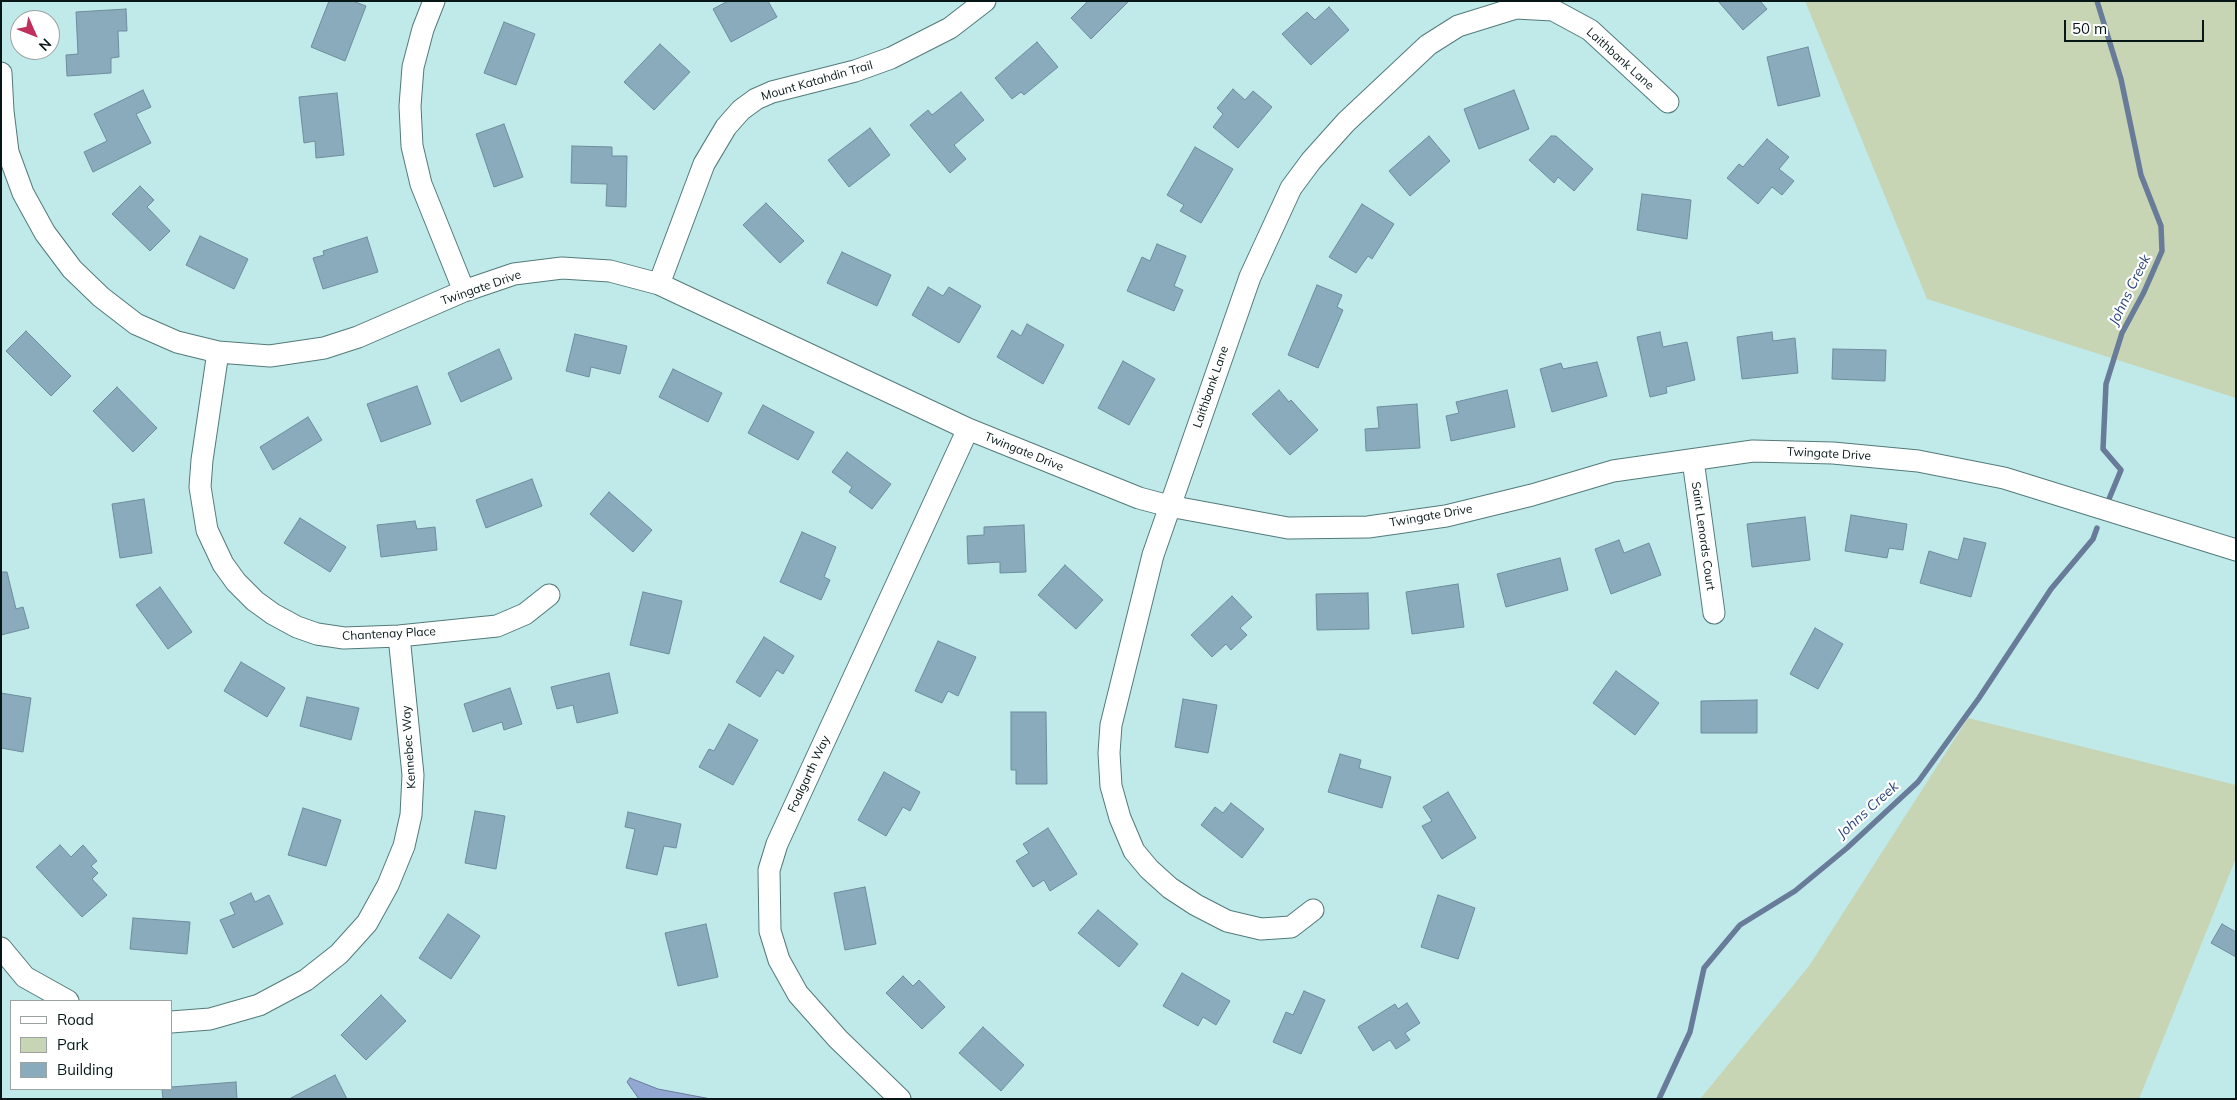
<!DOCTYPE html>
<html>
<head>
<meta charset="utf-8">
<style>
  body { margin:0 }
  #map { position:relative; width:2237px; height:1100px; overflow:hidden; background:#c0eaea; font-family:Mulish,sans-serif }
  canvas { display:block }
  .frame { position:absolute; inset:0; border:2px solid #071717; pointer-events:none }
  .legend { position:absolute; left:10px; top:1000px; width:162px; height:90px; box-sizing:border-box; background:#fff; border:1px solid #9ca2a2; margin:0; padding:6px 9px; list-style:none; font-size:15px; color:#071717 }
  .legend li { display:flex; align-items:center; gap:10px; height:25px }
  .legend b { width:25px; border:1px solid #9ca2a2 }
  .north { position:absolute; left:10px; top:10px; width:50px; height:50px; box-sizing:border-box; background:#fff; border:1px solid #9ca2a2; border-radius:50%; rotate:134deg; font-size:14px; font-weight:700; line-height:20px; text-align:center; color:#071717 }
  .north::after { content:''; display:block; margin:auto; width:18px; height:22px; background:#bf305d; clip-path:polygon(50% 0,100% 100%,50% 72%,0 100%) }
  .scale { position:absolute; left:2064px; top:20px; width:140px; height:22px; box-sizing:border-box; border:2px solid #071717; border-top:0; padding-left:6px; font-size:15px; line-height:18px; white-space:nowrap; color:#071717; -webkit-text-stroke:4px #fff; paint-order:stroke }
</style>
</head>
<body>
<div id="map">
<canvas width="2237" height="1100"></canvas>
<div class="frame"></div>
<ul class="legend">
<li><b style="height:6px;background:#fff"></b>Road</li>
<li><b style="height:14px;background:#c7d5b5"></b>Park</li>
<li><b style="height:14px;background:#8aabbc"></b>Building</li>
</ul>
<div class="north">N</div>
<div class="scale">50 m</div>
</div>
<script>
const c = document.querySelector('canvas').getContext('2d');
c.lineJoin = 'round';
function fillPath(path, color) {
  c.fillStyle = color;
  c.fill(path, 'evenodd');
}
function poly(rows) {
  const path = new Path2D();
  for (const r of rows) {
    path.moveTo(r[0], r[1]);
    for (let i = 2; i < r.length; i += 2) path.lineTo(r[i], r[i + 1]);
  }
  return path;
}
function stroke(path, color, width, dash) {
  c.strokeStyle = color;
  c.lineWidth = width;
  c.lineCap = dash ? 'butt' : 'round';
  c.setLineDash(dash || []);
  c.stroke(path);
}
function write(font, color, halo, rows, align = 'center') {
  c.font = font + ' Mulish,sans-serif';
  c.lineWidth = 4.5;
  c.setLineDash([]);
  c.textBaseline = 'middle';
  c.strokeStyle = halo;
  c.fillStyle = color;
  for (const [text, x, y, turn = 0] of rows) {
    c.save();
    c.translate(x, y);
    c.rotate((+turn || 0) * Math.PI / 180);
    c.textAlign = isNaN(turn) ? turn : align;
    if (halo) c.strokeText(text, 0, 0);
    c.fillText(text, 0, 0);
    c.restore();
  }
}
fillPath(poly([
  [1805,1,2236,1,2236,398,1927,299],
  [1968,718,2236,785,2236,858,2139,1099,1700,1099,1809,966]
]), '#c7d5b5');
const water = poly([
  [630,1078,658,1089,711,1099,639,1099,627,1082,630,1078]
]);
fillPath(water, '#92a7d2');
stroke(water, '#687c9a', 1);
stroke(poly([
  [2097,1,2121,79,2141,175,2161,226,2162,251,2144,292,2122,333,2106,384,2103,449,2121,470,2109,499],
  [1659,1099,1690,1032,1704,968,1740,925,1795,891,1847,848,1918,782,1979,698,2051,589,2093,539,2097,528]
]), '#687c9a', 5.5);
const building = poly([
  [329,1,353,1,366,6,345,61,311,47,329,1],
  [728,1,768,1,777,17,731,42,713,9,728,1],
  [1088,1,1129,1,1091,39,1071,18,1088,1],
  [1718,1,1760,1,1767,9,1743,30,1718,1],
  [1329,7,1349,30,1311,65,1282,34,1307,12,1315,20,1329,7],
  [126,9,127,31,118,31,119,57,111,58,111,73,67,76,66,55,78,54,76,12,126,9],
  [504,22,535,34,516,85,484,73,504,22],
  [1037,42,1058,67,1024,95,1021,92,1012,99,995,78,1037,42],
  [660,44,690,72,654,110,624,82,660,44],
  [1808,47,1820,96,1778,106,1767,57,1808,47],
  [1233,89,1245,100,1253,91,1272,107,1238,148,1213,127,1223,114,1217,108,1233,89],
  [143,90,151,107,136,114,151,143,93,172,84,152,107,141,94,114,143,90],
  [1514,90,1529,129,1479,149,1464,109,1514,90],
  [961,92,984,120,954,145,966,159,950,173,910,125,928,110,932,115,961,92],
  [337,93,344,155,316,158,315,141,304,143,299,97,337,93],
  [504,124,523,177,494,187,476,134,504,124],
  [870,128,890,155,849,187,828,160,870,128],
  [1429,136,1450,161,1410,196,1389,171,1429,136],
  [1551,136,1556,136,1593,169,1574,191,1558,177,1554,183,1529,160,1551,136],
  [1767,139,1789,157,1779,169,1794,181,1782,195,1772,187,1758,204,1727,178,1739,164,1743,167,1767,139],
  [572,146,612,147,612,156,627,156,626,207,606,206,607,184,571,183,572,146],
  [1195,147,1233,169,1201,223,1180,211,1184,205,1167,195,1195,147],
  [140,186,154,200,147,207,170,231,150,251,112,214,140,186],
  [1642,194,1691,200,1687,239,1637,230,1642,194],
  [766,203,804,241,780,263,743,225,766,203],
  [1362,204,1394,224,1372,259,1368,256,1356,273,1329,257,1362,204],
  [200,236,248,259,234,289,186,265,200,236],
  [367,237,378,272,323,289,313,258,324,255,323,251,367,237],
  [1157,244,1186,256,1174,286,1183,290,1174,311,1127,291,1142,257,1150,261,1157,244],
  [842,252,891,275,877,306,827,283,842,252],
  [1317,285,1342,295,1337,307,1343,310,1318,368,1288,355,1317,285],
  [928,287,943,296,949,287,981,306,959,343,912,315,928,287],
  [1027,324,1064,345,1043,384,997,357,1012,330,1021,336,1027,324],
  [26,331,71,376,51,396,6,351,26,331],
  [1660,332,1663,347,1687,342,1695,380,1666,387,1667,393,1650,397,1637,337,1660,332],
  [1772,332,1773,341,1795,338,1798,373,1742,379,1737,337,1772,332],
  [575,334,627,346,620,374,591,367,589,377,566,371,575,334],
  [499,349,512,379,461,402,448,373,499,349],
  [1833,349,1886,350,1885,381,1832,379,1833,349],
  [1123,361,1155,379,1129,425,1098,408,1123,361],
  [1597,362,1607,396,1552,412,1540,369,1561,363,1563,369,1597,362],
  [673,369,722,393,708,422,659,397,673,369],
  [417,386,431,424,381,442,367,404,417,386],
  [117,387,157,428,133,452,93,411,117,387],
  [1279,390,1289,402,1291,400,1318,430,1290,455,1252,414,1279,390],
  [1507,390,1515,427,1451,441,1446,416,1459,413,1456,402,1507,390],
  [1417,404,1420,448,1366,451,1365,429,1379,428,1377,407,1417,404],
  [763,405,814,432,798,460,748,433,763,405],
  [308,417,322,440,273,470,260,447,308,417],
  [847,452,891,484,872,509,849,492,852,487,832,472,847,452],
  [532,479,542,506,486,528,476,500,532,479],
  [609,492,652,530,633,552,590,514,609,492],
  [144,499,152,553,120,558,112,504,144,499],
  [1851,515,1907,524,1903,550,1889,548,1887,558,1845,551,1851,515],
  [1805,517,1810,560,1752,567,1747,524,1805,517],
  [300,518,346,547,330,572,284,543,300,518],
  [415,521,417,529,435,527,437,550,381,557,377,525,415,521],
  [1024,525,1026,572,1000,573,1000,562,968,564,967,536,984,535,984,527,1024,525],
  [802,532,836,547,824,577,830,580,821,600,780,582,802,532],
  [1964,538,1986,543,1971,597,1920,583,1929,551,1958,560,1964,538],
  [1619,540,1624,553,1649,543,1661,575,1611,594,1595,549,1619,540],
  [1560,558,1568,590,1506,607,1497,574,1560,558],
  [1065,565,1103,600,1076,629,1038,595,1065,565],
  [1,572,7,572,16,609,23,607,29,628,1,635,1,572],
  [1458,584,1464,627,1412,634,1406,592,1458,584],
  [160,587,192,632,168,649,136,605,160,587],
  [643,592,682,601,669,654,630,645,643,592],
  [1368,593,1369,629,1317,630,1316,594,1368,593],
  [1232,596,1252,617,1240,628,1247,635,1231,650,1226,644,1212,657,1191,635,1232,596],
  [1815,628,1843,644,1818,689,1790,674,1815,628],
  [764,637,794,656,783,674,777,670,760,697,736,682,764,637],
  [938,641,976,657,958,696,948,691,942,703,915,691,938,641],
  [241,662,285,688,267,717,224,691,241,662],
  [1616,671,1659,703,1635,735,1593,703,1616,671],
  [609,673,618,713,577,723,573,705,557,709,551,687,609,673],
  [510,688,522,724,504,730,502,722,473,732,464,704,510,688],
  [1,693,31,698,23,752,1,748,1,693],
  [307,697,359,708,351,740,300,726,307,697],
  [1183,699,1217,705,1208,753,1175,747,1183,699],
  [1757,700,1757,733,1701,733,1701,701,1757,700],
  [1011,712,1046,712,1047,784,1016,784,1016,770,1011,770,1011,712],
  [729,724,758,740,733,785,699,767,709,749,714,751,729,724],
  [1340,754,1361,760,1359,768,1391,777,1382,808,1328,792,1340,754],
  [884,772,920,792,910,811,903,807,886,836,858,820,884,772],
  [1448,792,1476,838,1442,859,1422,826,1432,821,1423,807,1448,792],
  [1231,803,1264,829,1242,858,1201,825,1215,807,1223,813,1231,803],
  [303,808,341,820,326,866,288,855,303,808],
  [475,811,505,816,496,869,465,863,475,811],
  [628,812,681,824,676,848,664,846,657,875,626,868,635,829,625,827,628,812],
  [1048,828,1077,874,1050,891,1044,880,1033,887,1016,861,1029,853,1023,844,1048,828],
  [60,845,71,857,83,845,97,861,91,866,98,873,92,879,107,895,82,917,36,867,60,845],
  [865,887,876,944,845,950,834,893,865,887],
  [251,893,255,902,269,895,283,924,233,948,220,920,235,914,230,903,251,893],
  [1438,895,1475,908,1458,959,1421,947,1438,895],
  [1098,910,1138,944,1119,967,1078,933,1098,910],
  [448,914,480,936,451,979,419,958,448,914],
  [133,918,190,922,187,954,130,949,133,918],
  [706,924,718,977,678,986,665,933,706,924],
  [2222,924,2236,932,2236,957,2211,943,2222,924],
  [1182,973,1230,1001,1216,1025,1203,1017,1198,1026,1163,1006,1182,973],
  [903,976,913,986,919,980,945,1007,922,1029,886,993,903,976],
  [1304,991,1325,1000,1301,1054,1273,1042,1286,1012,1293,1015,1304,991],
  [381,995,406,1021,366,1060,341,1035,381,995],
  [1407,1003,1420,1023,1405,1033,1410,1040,1396,1049,1390,1040,1373,1051,1358,1027,1395,1004,1398,1009,1407,1003],
  [983,1027,1024,1065,1001,1091,959,1053,983,1027],
  [335,1075,347,1099,289,1099,335,1075],
  [236,1082,237,1099,163,1099,162,1089,171,1089,171,1087,236,1082]
]);
fillPath(building, '#8aabbc');
stroke(building, '#6d8d9d', 1);
const minor = poly([
  [434,1,423,29,413,67,410,106,412,146,421,184,464,291],
  [1,73,3,111,8,152,23,193,45,233,72,269,101,297,136,324,177,342,218,352,270,356,324,348,358,337,464,291,514,274,562,268,610,271,659,284,968,429,1139,498,1169,506,1288,528,1368,527,1446,516,1532,495,1613,471,1753,451,1833,453,1918,461,2004,478,2236,550],
  [659,284,704,164,726,127,741,110,756,99,772,92,855,71,891,58,950,28,985,1],
  [218,352,202,460,200,487,207,530,223,564,236,582,255,601,273,614,297,627,317,634,344,638,399,636,497,626,525,614,549,595],
  [1693,460,1714,613],
  [1313,910,1291,927,1261,929,1227,921,1196,905,1170,888,1149,869,1134,851,1120,818,1111,786,1109,753,1111,725,1153,555,1250,277,1291,188,1311,161,1346,122,1428,45,1458,26,1516,8,1553,10,1590,30,1668,102],
  [1,948,25,977,68,1001],
  [171,1022,210,1019,259,1005,306,980,339,954,367,923,388,885,404,846,411,815,413,775,399,636],
  [900,1099,838,1039,798,994,779,960,770,931,769,870,777,844,968,429]
]);
stroke(minor, '#537a79', 23);
stroke(minor, '#fff', 21);
write('12px', '#071717', '#fff', [
  ["Laithbank Lane",1620,59,42],
  ["Mount Katahdin Trail",817,81,-16],
  ["Twingate Drive",481,288,-19],
  ["Laithbank Lane",1211,387,-71],
  ["Twingate Drive",1024,452,22],
  ["Twingate Drive",1829,454,3],
  ["Twingate Drive",1431,516,-10],
  ["Saint Lenords Court",1703,536,82],
  ["Chantenay Place",389,634,-3],
  ["Kennebec Way",409,747,-94],
  ["Foalgarth Way",809,774,-65]
]);
write('italic 14px', '#2b457b', '#fff', [
  ["Johns Creek",2130,290,-64],
  ["Johns Creek",1868,810,-42]
]);
</script>
</body>
</html>
